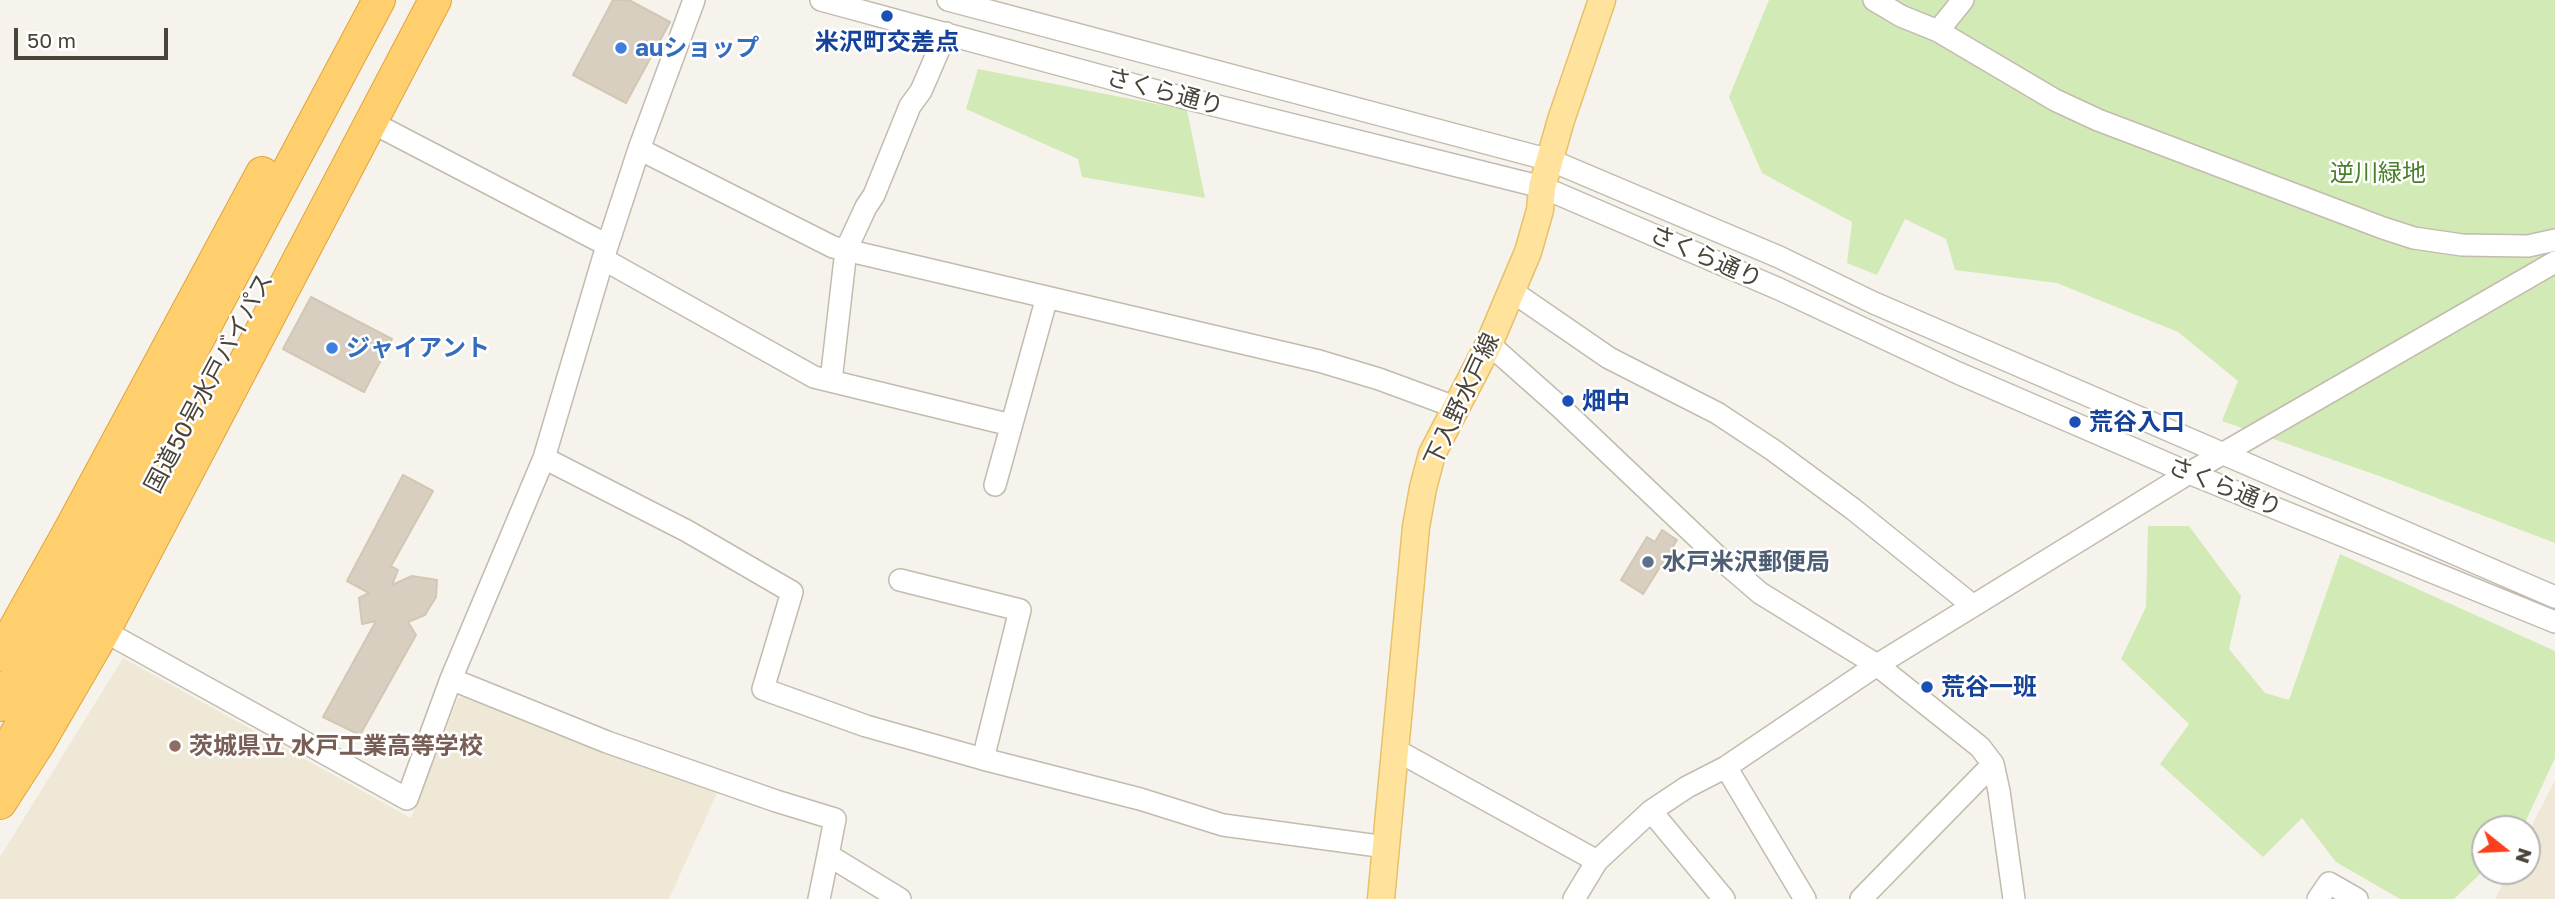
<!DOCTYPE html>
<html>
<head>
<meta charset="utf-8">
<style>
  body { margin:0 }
  #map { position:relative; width:2555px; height:899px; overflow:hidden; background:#f6f3ec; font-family:"Golos Text",sans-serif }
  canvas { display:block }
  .north { position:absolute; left:2471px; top:815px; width:70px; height:70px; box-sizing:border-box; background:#fff; border:2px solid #b7b4b0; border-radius:50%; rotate:108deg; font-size:19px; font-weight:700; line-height:28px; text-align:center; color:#4b4439 }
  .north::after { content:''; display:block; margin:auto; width:24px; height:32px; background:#fc3f1d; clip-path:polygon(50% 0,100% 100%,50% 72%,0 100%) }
  .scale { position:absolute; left:14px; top:28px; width:154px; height:32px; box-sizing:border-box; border:4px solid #4b4439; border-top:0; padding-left:9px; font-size:21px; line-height:24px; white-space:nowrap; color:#4b4439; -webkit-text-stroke:5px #fff; paint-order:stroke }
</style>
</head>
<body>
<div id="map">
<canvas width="2555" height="899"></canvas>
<div class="north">N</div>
<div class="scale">50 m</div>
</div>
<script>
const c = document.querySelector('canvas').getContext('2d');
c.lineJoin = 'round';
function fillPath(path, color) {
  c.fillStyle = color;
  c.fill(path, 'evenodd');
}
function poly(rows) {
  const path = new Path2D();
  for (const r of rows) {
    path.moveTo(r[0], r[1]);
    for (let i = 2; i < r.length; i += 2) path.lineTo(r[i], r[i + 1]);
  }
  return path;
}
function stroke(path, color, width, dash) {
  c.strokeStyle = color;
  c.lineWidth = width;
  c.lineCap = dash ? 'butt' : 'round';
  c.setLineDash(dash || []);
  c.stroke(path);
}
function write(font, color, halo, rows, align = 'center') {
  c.font = font + ' "Golos Text","Noto Sans JP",sans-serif';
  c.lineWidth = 5;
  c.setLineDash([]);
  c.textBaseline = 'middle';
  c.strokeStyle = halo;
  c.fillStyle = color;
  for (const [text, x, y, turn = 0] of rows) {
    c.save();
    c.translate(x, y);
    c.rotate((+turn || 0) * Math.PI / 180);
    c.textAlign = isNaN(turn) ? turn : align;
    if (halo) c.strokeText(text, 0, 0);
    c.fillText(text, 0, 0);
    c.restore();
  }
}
fillPath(poly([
  [123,658,411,818,458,698,469,693,717,793,669,899,0,899,0,857],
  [2555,780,2555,899,2495,899,2509,871,2527,871,2527,835]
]), '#efe8d6');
fillPath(poly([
  [1769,0,2555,0,2555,543,2382,477,2222,421,2238,381,2178,332,2057,283,1955,270,1946,239,1905,219,1877,275,1847,263,1852,222,1762,173,1729,97],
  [978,69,1187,110,1205,198,1082,177,1078,159,966,109],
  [2148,526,2189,526,2241,596,2229,649,2265,693,2289,700,2340,554,2555,651,2555,758,2522,829,2485,829,2485,869,2454,899,2400,899,2336,862,2302,818,2263,857,2160,764,2189,724,2121,659,2146,607]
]), '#d2eab5');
const building = poly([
  [613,0,629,0,670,22,626,103,573,75,613,0],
  [311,297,392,339,364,392,283,349,311,297],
  [403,475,433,491,391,566,398,570,392,585,412,576,437,580,436,597,425,615,408,622,416,635,360,735,323,717,376,621,362,624,359,598,369,593,347,581,403,475],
  [1662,530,1677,540,1643,594,1621,580,1647,537,1655,542,1662,530]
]);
fillPath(building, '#d8cfc1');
stroke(building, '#d3c7b4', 2);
const minor = poly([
  [821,0,1153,90,1542,187,1779,289,1958,373,2189,473,2555,622],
  [948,0,1550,160,1779,257,1874,303,2555,597],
  [1874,0,1901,16,1938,31,2055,100,2098,120,2383,228,2414,238,2462,245,2528,246,2555,240],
  [1938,31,1963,0],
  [371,122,607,245],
  [639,149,833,247,1319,361,1379,379,1455,407],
  [603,259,814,377,1011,425],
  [1513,292,1609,358,1717,413,1773,450,1853,509,1972,605],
  [1489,344,1560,407,1717,556,1760,593,1877,665,1980,747,1993,764,1999,791,2014,899],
  [831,381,846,250,866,207,874,195,910,106,921,91,946,33],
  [544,458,687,531,792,592,763,689,866,726,983,759,1140,799,1223,825,1386,847],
  [995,485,1047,297],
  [900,580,1020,610,983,759],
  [104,631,407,799,451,679,544,458,603,259,639,149,694,0],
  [451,679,607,742,776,801,835,819,828,855,900,899],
  [1394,749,1597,861],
  [1726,767,1805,899],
  [1651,811,1724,899],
  [819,899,828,855],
  [1574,899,1597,861,1651,811,1687,787,1726,767,1877,665,2189,473,2555,262],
  [1861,899,1993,764],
  [2318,899,2329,883,2357,899]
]);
const major = poly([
  [1381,899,1416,527,1423,488,1432,454,1489,344,1528,252,1540,210,1542,187,1561,120,1602,0]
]);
const highway = poly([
  [0,655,71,528,262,173],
  [0,705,90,547,185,364,379,0],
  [0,762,114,562,213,376],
  [0,803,40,741,104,631,435,0]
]);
stroke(minor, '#c2bbae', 24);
stroke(major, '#e6c16a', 29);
stroke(highway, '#e0a43c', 34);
stroke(minor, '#fff', 21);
stroke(major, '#ffe39c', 26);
stroke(highway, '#ffcf6e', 32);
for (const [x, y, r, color] of [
  [887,16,7,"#1a4fb4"],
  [621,48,7,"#3f7fe0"],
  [332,348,7,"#3f7fe0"],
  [1568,401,7,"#1a4fb4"],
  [2075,422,7,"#1a4fb4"],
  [1648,562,7,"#5c6f8a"],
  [1927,687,7,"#1a4fb4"],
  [175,746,7,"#8d6e63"]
]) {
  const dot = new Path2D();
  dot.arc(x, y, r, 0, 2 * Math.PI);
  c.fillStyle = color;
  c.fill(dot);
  stroke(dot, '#fff', 2.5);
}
write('bold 24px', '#164399', '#fff', [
  ["米沢町交差点",887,42,"center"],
  ["畑中",1582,401],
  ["荒谷入口",2089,422],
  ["荒谷一班",1941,687]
], 'left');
write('bold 24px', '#366cbe', '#fff', [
  ["auショップ",635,48],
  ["ジャイアント",346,348]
], 'left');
write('24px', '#4b4439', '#fff', [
  ["さくら通り",1165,92,15],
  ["さくら通り",1706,257,24],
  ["国道50号水戸バイパス",209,383,-62],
  ["下入野水戸線",1462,400,-65],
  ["さくら通り",2225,487,22]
]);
write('24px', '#4a7f2a', '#fff', [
  ["逆川緑地",2378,173]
]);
write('bold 24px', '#4e5e75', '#fff', [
  ["水戸米沢郵便局",1662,562]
], 'left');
write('bold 24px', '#785e54', '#fff', [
  ["茨城県立 水戸工業高等学校",189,746]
], 'left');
</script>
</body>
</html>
